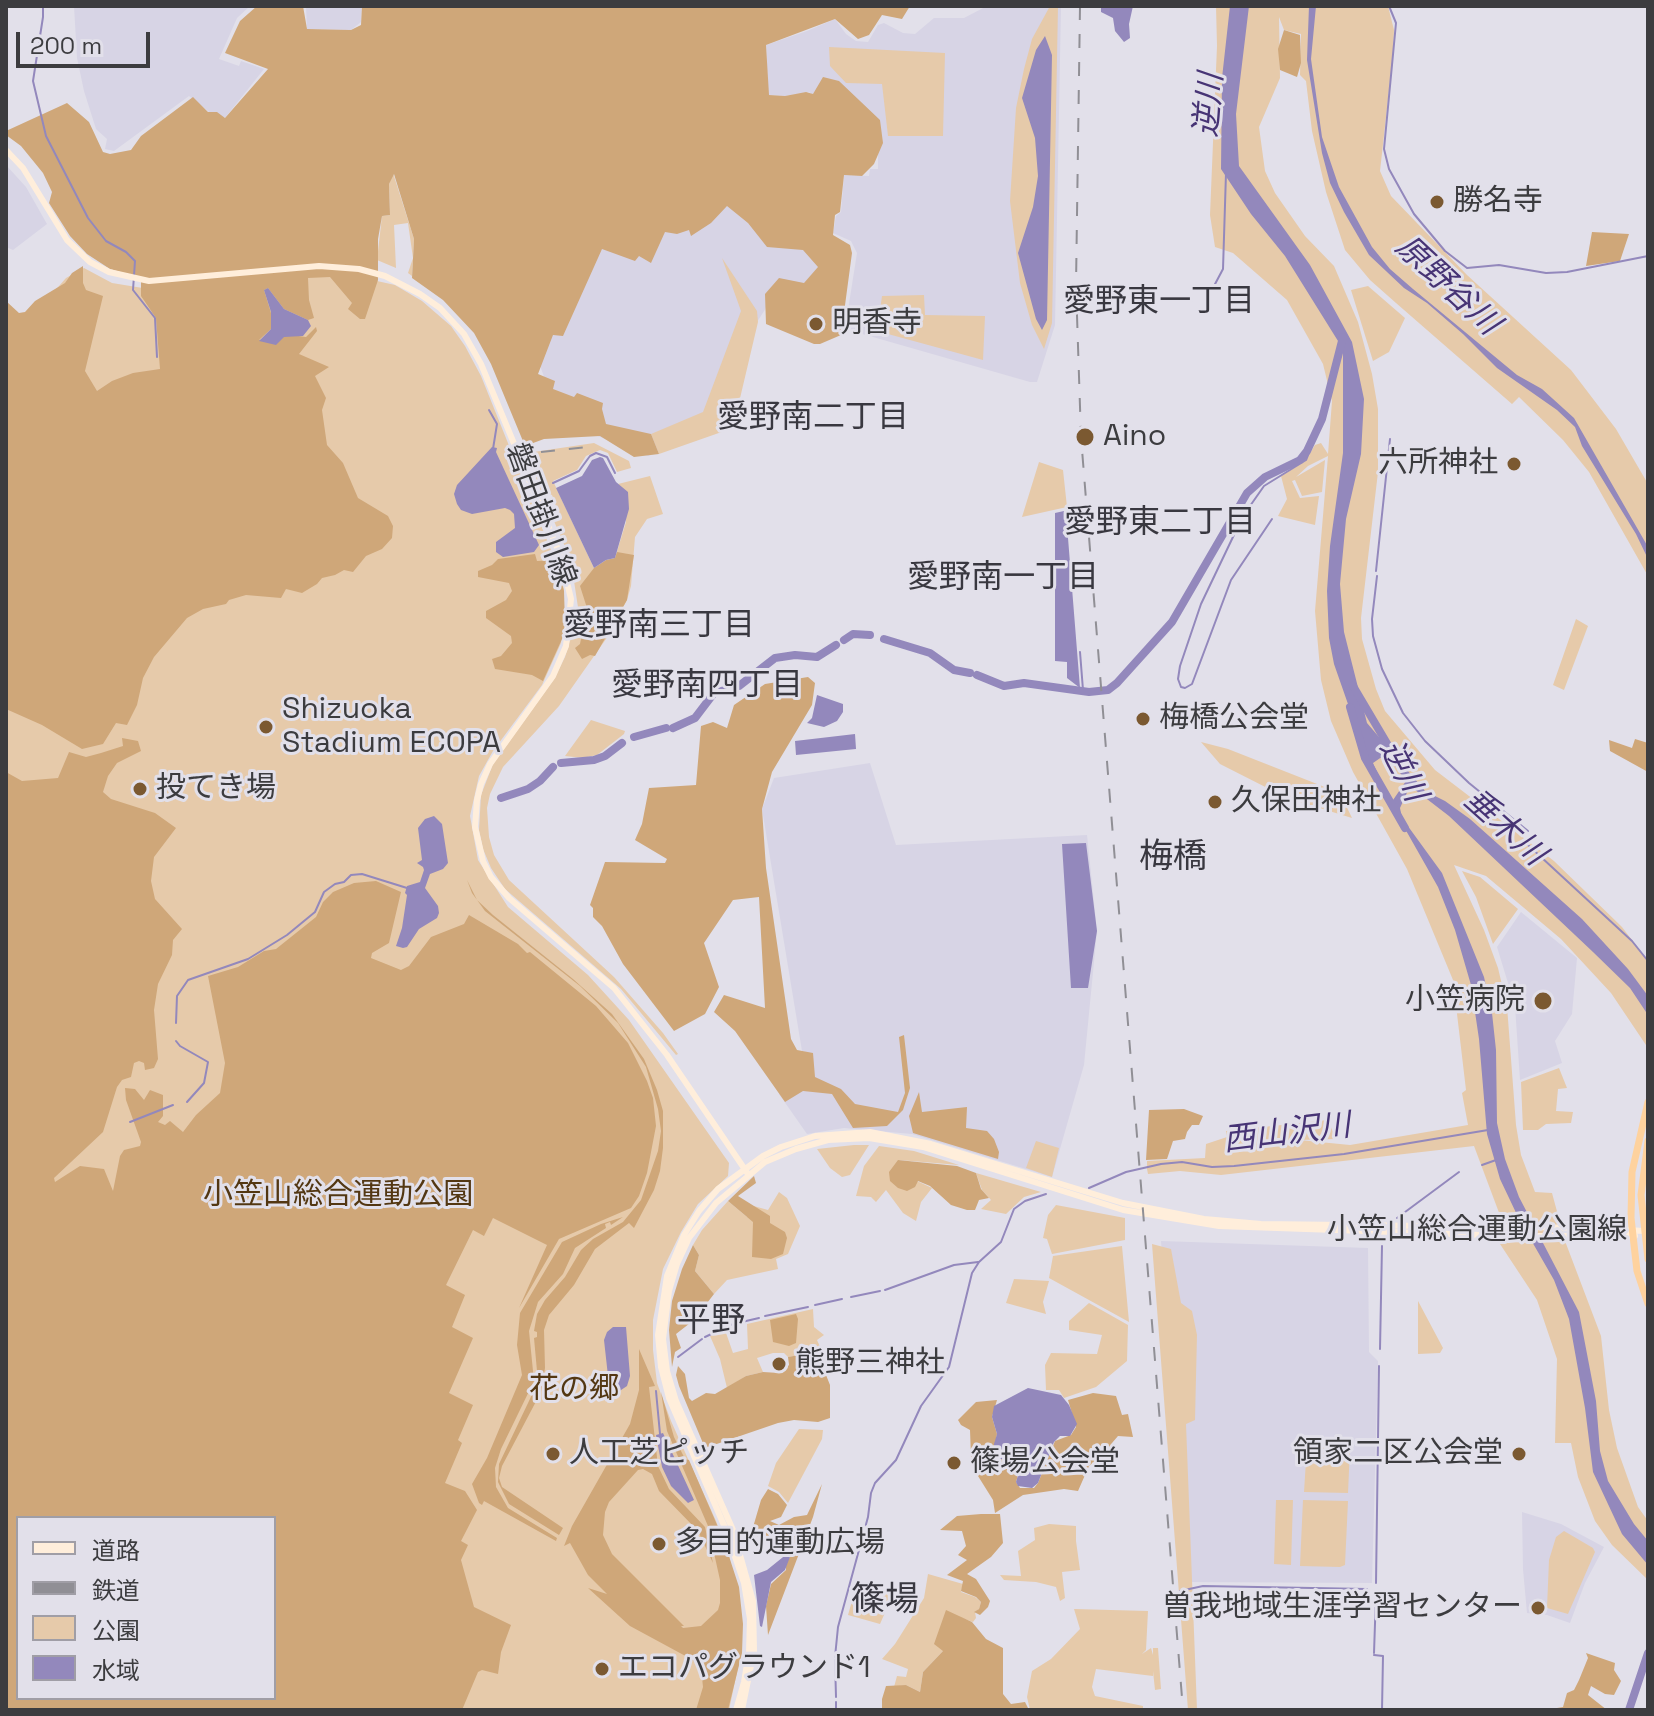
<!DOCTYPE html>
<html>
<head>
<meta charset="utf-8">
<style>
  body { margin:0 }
  #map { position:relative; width:1654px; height:1716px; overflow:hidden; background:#e2e0ea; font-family:"Space Grotesk","Noto Sans JP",sans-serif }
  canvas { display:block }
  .frame { position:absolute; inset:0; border:8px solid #3c3c3f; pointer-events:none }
  .legend { position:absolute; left:16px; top:1516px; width:260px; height:184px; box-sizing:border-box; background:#e2e0ea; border:2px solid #a09ea6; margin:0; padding:10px 14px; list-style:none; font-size:24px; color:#3c3c3f }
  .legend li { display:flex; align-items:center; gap:16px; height:40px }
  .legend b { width:40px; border:2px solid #a09ea6 }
  .scale { position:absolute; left:16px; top:32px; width:134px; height:36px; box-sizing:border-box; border:4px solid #3c3c3f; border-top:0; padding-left:10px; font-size:24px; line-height:28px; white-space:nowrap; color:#3c3c3f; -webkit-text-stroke:6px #e2e0ea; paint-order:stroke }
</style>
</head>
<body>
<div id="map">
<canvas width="1654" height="1716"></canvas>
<div class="frame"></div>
<ul class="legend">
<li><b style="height:10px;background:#ffeedb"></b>道路</li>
<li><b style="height:10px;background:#908f95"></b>鉄道</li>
<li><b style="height:22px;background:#e6caaa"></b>公園</li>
<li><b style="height:22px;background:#9388bc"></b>水域</li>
</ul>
<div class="scale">200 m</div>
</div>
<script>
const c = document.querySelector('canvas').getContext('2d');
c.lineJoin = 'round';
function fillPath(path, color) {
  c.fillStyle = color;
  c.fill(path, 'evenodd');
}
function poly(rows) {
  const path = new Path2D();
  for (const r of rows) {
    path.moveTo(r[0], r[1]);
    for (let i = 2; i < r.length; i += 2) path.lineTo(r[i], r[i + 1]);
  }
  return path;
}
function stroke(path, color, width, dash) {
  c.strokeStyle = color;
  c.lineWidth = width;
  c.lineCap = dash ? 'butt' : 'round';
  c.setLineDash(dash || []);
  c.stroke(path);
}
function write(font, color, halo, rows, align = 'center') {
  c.font = font + ' "Space Grotesk","Noto Sans JP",sans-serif';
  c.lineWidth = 6;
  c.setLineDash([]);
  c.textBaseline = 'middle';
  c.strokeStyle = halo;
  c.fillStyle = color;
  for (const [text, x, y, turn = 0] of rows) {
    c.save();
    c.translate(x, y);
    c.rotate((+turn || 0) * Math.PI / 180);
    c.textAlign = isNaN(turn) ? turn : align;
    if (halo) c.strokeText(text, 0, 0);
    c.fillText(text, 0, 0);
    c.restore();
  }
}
fillPath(poly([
  [74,6,250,6,237,18,219,59,239,66,241,61,264,69,225,118,209,112,189,96,114,151,105,149,107,139,96,129,84,91,77,58],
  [306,6,362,6,361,22,351,30,307,29],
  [987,6,1061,6,1055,325,1037,382,1030,382,845,329,857,253,851,241,833,233,836,216,841,212,844,175,869,176,870,169,878,169,878,147,809,92,785,96,768,95,766,45,807,31,835,19,846,34,856,41,868,42,878,25,884,23,903,33,915,34,934,18,964,18],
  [6,165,26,187,47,224,13,250,6,247],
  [734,202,808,245,824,269,803,295,782,283,757,322,730,429,648,456,560,421,534,349,564,256],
  [870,763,896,845,1087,835,1097,931,1084,1065,1052,1177,912,1134,844,1128,807,1134,779,1094,812,1054,802,1051,762,809,774,778],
  [1521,912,1577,958,1572,1014,1555,1041,1562,1063,1520,1080,1515,1006,1497,947],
  [1161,1241,1368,1248,1369,1352,1378,1361,1372,1583,1186,1582],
  [1522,1512,1561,1524,1604,1547,1585,1583,1570,1623,1547,1615,1527,1613,1523,1569]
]), '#d7d4e5');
fillPath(poly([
  [1050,6,1058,6,1052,323,1044,349,1032,325,1020,283,1010,201,1016,108,1024,69,1032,39],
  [1216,6,1388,6,1394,30,1393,54,1380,171,1391,196,1467,275,1571,370,1616,429,1648,484,1648,576,1589,472,1563,440,1519,397,1512,404,1396,303,1370,280,1345,250,1326,192,1312,131,1306,81,1300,75,1301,34,1284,30,1279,17,1280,78,1259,127,1265,171,1275,193,1305,236,1334,266,1358,322,1372,374,1378,409,1378,472,1361,618,1362,639,1376,689,1385,711,1435,770,1554,861,1622,927,1648,961,1648,1048,1611,993,1561,939,1486,876,1454,865,1484,930,1498,968,1507,1006,1516,1125,1521,1155,1535,1192,1552,1193,1565,1241,1601,1336,1609,1410,1617,1448,1638,1507,1648,1521,1648,1580,1612,1545,1595,1521,1578,1477,1571,1443,1555,1443,1557,1359,1537,1300,1500,1244,1510,1242,1474,1146,1221,1175,1180,1171,1148,1174,1147,1169,1147,1161,1205,1158,1206,1144,1227,1137,1226,1131,1328,1120,1336,1139,1299,1140,1350,1145,1468,1125,1462,1093,1466,1090,1453,980,1407,869,1353,772,1331,721,1321,680,1315,611,1328,456,1308,466,1296,477,1325,460,1322,492,1302,496,1295,480,1292,481,1300,498,1319,496,1315,525,1278,516,1287,499,1281,476,1305,461,1315,445,1321,443,1328,454,1332,401,1323,364,1287,300,1233,253,1215,247,1210,215,1217,46],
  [829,47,945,53,943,136,888,136,882,84,846,83,830,66],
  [393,173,414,239,412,276,408,273,413,258,408,223,394,225,396,268,377,260,382,216,390,215,389,184],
  [722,258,757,311,758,322,733,428,659,454,651,434,703,412,741,311],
  [84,268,112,283,155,290,337,275,368,279,395,285,422,301,451,326,465,346,481,376,555,560,564,589,564,616,561,643,542,685,493,751,479,776,470,816,478,860,508,907,588,975,629,1020,729,1163,728,1176,698,1204,681,1232,663,1269,653,1320,653,1350,657,1383,671,1421,716,1521,730,1559,740,1658,729,1710,6,1710,6,334,31,318,66,278],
  [18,1518,274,1518,274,1698,18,1698],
  [1368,286,1405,318,1389,352,1373,361,1351,290],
  [924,295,925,315,985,316,983,360,877,331,882,296],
  [594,443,629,461,631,468,617,472,608,453,600,450,586,456,577,470,553,481,594,568,615,558,626,522,622,488,618,484,650,476,663,514,647,519,635,537,631,586,627,600,606,639,559,706,503,767,490,794,487,808,489,837,494,855,509,880,614,977,663,1033,678,1054,676,1055,621,989,505,889,491,868,483,849,479,830,481,795,493,764,554,679,565,657,571,637,574,637,579,614,571,561,551,514,556,506,552,495,541,491,527,453],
  [1039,462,1063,470,1067,507,1022,517],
  [1576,619,1588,626,1564,690,1553,685],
  [591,720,625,731,624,734,597,755,583,758,565,756],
  [1201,742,1228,749,1340,793,1352,818,1287,798,1220,764],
  [1462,871,1480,877,1518,909,1493,944,1476,897],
  [1559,1068,1567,1088,1558,1089,1556,1111,1573,1112,1571,1123,1546,1124,1538,1130,1523,1130,1521,1082],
  [1036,1141,1059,1148,1052,1177,1026,1168],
  [854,1145,869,1145,850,1175,842,1177,830,1168,817,1149],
  [879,1146,914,1151,959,1165,899,1160,917,1181,932,1188,921,1202,916,1221,903,1213,886,1190,876,1202,871,1197,856,1196,864,1166],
  [976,1173,1041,1192,1024,1197,1006,1214,981,1209,991,1200,982,1190],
  [779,1192,787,1198,800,1226,788,1254,776,1259,778,1269,727,1280,714,1294,695,1271,699,1255,693,1245,702,1230,728,1201,747,1217,758,1210,750,1205,768,1210],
  [1056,1205,1125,1218,1125,1240,1052,1254,1047,1239,1043,1238,1048,1215],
  [1152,1244,1171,1249,1181,1303,1192,1311,1197,1335,1195,1420,1186,1424,1197,1710,1188,1710],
  [1122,1246,1129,1322,1049,1278,1053,1256],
  [1014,1279,1049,1281,1043,1302,1046,1314,1006,1303],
  [1418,1301,1443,1348,1440,1353,1418,1354],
  [1089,1303,1128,1325,1127,1361,1096,1387,1064,1398,1059,1390,1046,1390,1045,1365,1051,1353,1097,1354,1102,1335,1069,1330,1069,1321],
  [813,1309,814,1327,824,1335,817,1340,822,1351,827,1355,815,1358,810,1353,788,1357,784,1353,773,1353,757,1358,763,1372,746,1376,727,1388,720,1359,710,1336,725,1330,733,1353,748,1349,747,1324],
  [799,1429,823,1430,822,1439,788,1503,779,1492,768,1486,776,1463],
  [1307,1445,1350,1448,1348,1493,1304,1492],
  [1276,1500,1293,1500,1291,1565,1274,1564],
  [1303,1500,1348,1501,1345,1565,1340,1567,1300,1566],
  [1049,1524,1076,1526,1076,1541,1080,1570,1062,1572,1065,1598,1060,1601,1056,1587,1036,1582,1004,1580,1000,1575,1021,1576,1018,1551,1035,1540,1034,1528],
  [1564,1531,1593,1548,1595,1552,1568,1614,1547,1608,1549,1560,1556,1537],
  [928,1574,963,1584,961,1592,975,1597,981,1602,979,1609,975,1612,976,1618,973,1622,947,1613,943,1651,923,1672,920,1692,906,1685,894,1687,897,1676,906,1677,908,1669,882,1659,895,1644,924,1598],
  [856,1587,882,1588,891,1599,880,1624,848,1615],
  [1074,1609,1148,1611,1146,1650,1142,1654,1151,1648,1153,1655,1153,1648,1158,1648,1161,1689,1155,1690,1153,1671,1153,1676,1096,1669,1092,1687,1095,1696,1143,1706,1143,1710,1030,1710,1027,1697,1032,1671,1051,1659,1080,1629]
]), '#e6caaa');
fillPath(poly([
  [257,6,303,6,307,29,351,30,361,25,362,6,910,6,902,19,882,15,869,35,858,39,835,19,766,45,769,95,785,96,806,92,813,94,823,77,839,81,880,120,883,143,874,164,862,176,844,175,840,212,835,215,833,235,850,245,852,253,841,335,820,344,814,344,766,324,765,294,779,278,804,283,818,267,803,250,767,247,748,223,727,206,711,223,691,236,689,230,677,234,665,232,651,263,639,256,635,261,602,249,563,336,553,335,538,374,555,381,553,389,574,397,577,393,603,403,602,409,606,424,651,434,659,454,634,457,600,436,544,439,525,446,491,364,474,333,443,300,412,278,414,239,394,174,389,184,390,215,382,216,378,239,378,280,365,319,360,319,348,309,352,303,330,277,308,278,309,300,314,318,308,320,284,309,268,288,264,290,271,313,271,329,259,340,291,335,306,337,316,327,317,331,299,354,329,367,315,376,326,398,322,410,327,445,343,463,358,498,388,516,393,526,392,538,382,549,366,556,353,572,344,570,335,575,322,578,317,584,302,593,286,589,281,598,246,595,229,600,226,604,203,609,187,618,154,657,143,678,137,705,127,725,116,723,103,744,82,749,42,725,6,709,6,301,19,313,25,312,35,301,65,283,72,273,83,266,83,283,86,290,103,296,85,371,97,391,112,381,133,373,160,369,156,318,141,296,141,278,110,269,87,254,70,236,49,203,52,192,43,173,21,146,6,135,6,131,67,103,89,122,103,152,110,154,131,150,141,136,193,97,208,112,217,112,225,118,268,69,225,53,240,21],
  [1284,30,1300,35,1301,63,1297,77,1280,70,1278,49],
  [1592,232,1629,234,1620,261,1586,266],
  [617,552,634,555,627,600,595,656,590,655,582,659,575,648,580,644,587,608,580,586,594,568,606,560,615,558],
  [535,554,537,561,555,560,564,591,565,624,562,639,543,681,532,675,495,669,492,659,501,656,512,643,511,636,486,618,486,611,506,600,512,591,509,583,478,577,478,571,492,565,498,559],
  [808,677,815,683,812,705,772,772,762,809,766,868,791,1039,797,1050,813,1053,815,1077,841,1089,855,1104,898,1112,905,1093,899,1037,904,1035,910,1088,903,1110,887,1126,853,1128,832,1094,803,1091,785,1102,735,1031,714,1012,724,995,765,1008,759,897,733,900,704,943,719,987,705,1014,674,1031,623,964,602,926,593,917,593,908,590,905,605,862,665,863,667,859,635,840,642,824,649,788,696,785,701,726,713,722,727,728,734,705,765,684],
  [122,738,138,741,141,751,117,763,108,776,103,792,111,799,155,813,176,828,154,857,151,881,155,899,182,929,173,940,172,955,158,984,154,1010,158,1059,154,1068,145,1070,144,1063,139,1061,134,1063,131,1077,122,1080,117,1087,103,1132,54,1178,55,1182,80,1166,104,1169,113,1191,120,1156,124,1150,140,1146,141,1142,126,1100,125,1088,135,1089,144,1100,150,1090,163,1095,163,1116,158,1122,165,1125,170,1121,183,1132,196,1115,220,1093,225,1063,208,976,238,967,264,951,276,949,316,917,323,902,333,892,354,883,376,881,401,892,389,943,372,953,371,958,401,970,409,966,431,937,464,924,469,915,518,944,527,953,530,952,596,1006,628,1043,647,1081,653,1098,656,1126,647,1173,639,1196,631,1208,559,1239,519,1308,547,1245,493,1218,484,1236,473,1230,446,1285,465,1295,452,1327,473,1338,449,1393,473,1405,458,1440,462,1443,445,1483,465,1491,477,1510,461,1541,468,1545,461,1560,474,1607,511,1625,501,1652,498,1674,482,1670,478,1672,462,1710,6,1710,6,772,22,781,58,778,69,752,86,757,101,753,123,746],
  [18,1518,274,1518,274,1698,18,1698],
  [1635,739,1648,743,1648,772,1610,751,1609,740,1632,748],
  [467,880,477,900,493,915,573,979,612,1014,644,1059,657,1090,663,1111,663,1148,660,1171,654,1190,634,1228,629,1223,595,1249,574,1285,549,1315,544,1330,545,1368,541,1392,502,1466,499,1478,502,1487,563,1528,559,1535,509,1504,498,1482,499,1464,538,1382,534,1338,537,1337,537,1332,534,1331,537,1314,545,1300,565,1277,581,1250,593,1239,623,1222,641,1200,658,1151,661,1131,658,1109,646,1067,618,1023,580,986,485,911,472,893],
  [919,1092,922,1112,967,1107,966,1128,987,1131,994,1139,999,1152,998,1159,913,1133,909,1116],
  [1184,1109,1203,1116,1199,1125,1192,1125,1187,1132,1185,1139,1173,1141,1167,1159,1146,1160,1149,1110],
  [898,1160,957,1166,976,1173,981,1189,989,1198,979,1200,975,1210,967,1210,951,1205,930,1186,918,1181,915,1187,907,1191,898,1188,890,1181,889,1172],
  [754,1176,756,1183,738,1196,770,1216,770,1223,785,1232,787,1238,783,1254,771,1259,752,1257,753,1222,728,1201],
  [623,1217,611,1225,610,1222,605,1224,606,1228,575,1248,563,1274,538,1302,529,1331,534,1381,501,1449,495,1468,496,1487,508,1508,557,1538,556,1541,484,1501,482,1505,479,1503,472,1484,487,1458,522,1375,517,1345,520,1313,562,1242,601,1224],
  [693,1245,699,1255,695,1271,714,1294,694,1320,676,1334,681,1348,675,1352,672,1367,669,1330,672,1301,682,1269],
  [796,1314,798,1319,796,1343,789,1346,773,1342,770,1320],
  [639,1349,655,1386,649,1387,658,1466,669,1489,705,1527,713,1563,698,1531,659,1491,652,1474,643,1469,638,1470,609,1502,605,1512,603,1535,612,1554,684,1626,681,1626,683,1628,701,1626,718,1610,720,1603,720,1580,708,1526,667,1431,661,1392,674,1437,685,1459,689,1460,724,1541,739,1587,743,1624,742,1653,728,1710,696,1710,703,1687,701,1668,691,1659,630,1626,588,1588,607,1594,588,1575,570,1543,564,1546,572,1526,630,1424,639,1390],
  [810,1353,822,1365,830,1385,830,1418,818,1422,794,1420,778,1423,705,1448,679,1386,676,1375,678,1366,685,1374,689,1398,692,1401,706,1393,715,1394,746,1376,763,1372,779,1373,789,1365,788,1357],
  [1093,1393,1116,1396,1122,1415,1128,1414,1133,1437,1118,1436,1112,1443,1105,1463,1097,1460,1089,1466,1078,1491,1064,1489,1023,1495,995,1513,993,1500,978,1476,971,1457,970,1430,961,1425,958,1420,976,1402,997,1400,992,1417,997,1434,993,1455,999,1459,1011,1460,1019,1472,1016,1482,1020,1488,1034,1488,1038,1483,1055,1441,1071,1435,1076,1427,1068,1400],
  [822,1484,813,1517,768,1635,766,1606,771,1584,786,1570,786,1562,795,1551,791,1544,795,1534,792,1531,764,1539,751,1534,761,1500,768,1489,778,1494,787,1505,781,1517,770,1521,779,1525,794,1517,807,1515],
  [981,1514,1000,1514,1003,1543,991,1557,967,1574,976,1579,990,1601,988,1607,980,1615,974,1612,979,1609,981,1602,976,1597,961,1591,963,1581,947,1575,967,1560,958,1555,966,1546,962,1531,940,1530,957,1516],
  [946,1610,972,1622,986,1639,1003,1648,1003,1694,1011,1704,1025,1702,1029,1710,882,1710,882,1699,886,1686,906,1685,920,1692,923,1672,943,1651,934,1644],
  [1586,1653,1615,1663,1614,1670,1621,1681,1614,1695,1605,1694,1591,1686,1588,1695,1607,1710,1556,1710,1557,1708,1563,1707,1567,1693,1574,1690,1579,1680,1588,1658]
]), '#cfa779');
fillPath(poly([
  [1101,6,1133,6,1129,24,1130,38,1124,42,1115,31,1113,18,1101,12],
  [1230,6,1249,6,1236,114,1239,166,1310,265,1352,342,1364,399,1361,454,1346,519,1340,584,1344,632,1367,723,1425,791,1445,801,1470,819,1582,919,1628,969,1648,996,1648,1015,1630,988,1593,952,1449,816,1410,786,1400,808,1402,818,1442,873,1484,977,1492,1013,1496,1050,1497,1123,1505,1159,1519,1197,1579,1312,1596,1401,1600,1451,1608,1481,1634,1524,1648,1541,1648,1565,1622,1534,1593,1472,1585,1408,1569,1319,1554,1280,1519,1219,1500,1179,1487,1134,1479,1039,1471,985,1455,930,1438,887,1370,767,1334,664,1329,638,1327,591,1330,546,1343,453,1343,349,1285,256,1251,214,1221,169,1222,78],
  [1386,754,1406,781,1391,803,1373,763],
  [1309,6,1316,6,1311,59,1322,137,1339,187,1372,247,1390,269,1413,289,1517,375,1542,389,1574,418,1648,547,1648,559,1636,534,1582,446,1575,427,1557,410,1497,368,1463,334,1427,303,1404,288,1369,255,1344,212,1330,183,1322,153,1307,60],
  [1045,36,1052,55,1047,320,1042,330,1036,319,1018,253,1033,207,1038,176,1035,138,1022,98,1036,50],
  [268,288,284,309,308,320,311,326,303,336,284,337,276,345,259,341,271,329,271,312,264,290],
  [492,447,497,448,496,452,539,545,534,552,503,557,496,552,496,542,515,528,514,514,510,510,505,508,472,514,461,510,457,504,454,494,457,485],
  [600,457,603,458,616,482,628,492,629,509,615,558,606,560,594,568,556,488,582,476,592,460],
  [1064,511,1066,513,1080,688,1067,678,1067,662,1055,661,1055,513],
  [817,695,843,704,843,712,837,721,824,727,807,723,812,718],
  [855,734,856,749,796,755,795,741],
  [434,816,442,824,448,863,443,869,430,874,425,888,438,906,439,913,437,918,419,929,407,947,403,948,396,946,402,928,407,895,405,893,407,886,420,882,424,870,423,867,417,863,422,860,418,828,425,819],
  [1086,843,1097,931,1088,988,1071,988,1062,844],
  [613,1327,626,1327,630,1376,627,1386,618,1392,609,1385,604,1340,607,1332],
  [1028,1388,1061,1395,1069,1405,1077,1424,1070,1436,1060,1436,1054,1442,1038,1483,1032,1488,1018,1486,1016,1482,1019,1472,1011,1460,999,1459,994,1455,994,1444,997,1434,992,1417,994,1406],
  [663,1433,694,1500,688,1503,671,1486,662,1467,656,1435],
  [793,1549,785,1570,771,1582,762,1627,760,1626,754,1575,767,1570]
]), '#9388bc');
stroke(poly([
  [43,6,43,17,33,81,46,136,88,218,106,241,126,252,135,261,133,290,155,318,157,357],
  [1389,6,1396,23,1384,149,1389,169,1414,214,1445,251,1467,268,1499,265,1546,273,1567,272,1648,256],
  [1205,303,1223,269,1226,173],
  [489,410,497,424,493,449],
  [553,483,579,471,590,456,596,453,607,457,615,473],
  [1272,519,1231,580,1192,684,1185,688,1181,687,1178,679,1180,666,1201,604,1243,516,1264,486,1306,460,1319,428],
  [1376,571,1390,439],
  [1377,576,1372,619,1373,636,1382,669,1403,713,1425,741,1469,783,1528,831],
  [1080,652,1083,690,1089,692],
  [1528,845,1632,941,1648,961],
  [176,1023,177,996,188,980,248,959,287,935,315,912,324,892,335,884,344,882,351,875,362,874,407,888],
  [176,1041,180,1046,208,1062,204,1083,187,1102],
  [130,1122,173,1105],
  [1482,1165,1496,1160],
  [1089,1188,1126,1172,1161,1164,1182,1162,1212,1167,1234,1166,1344,1154,1488,1130],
  [1397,1218,1459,1172],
  [885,1290,954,1265,978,1262],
  [851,1297,880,1291],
  [815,1305,842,1299],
  [765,1316,808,1307],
  [705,1337,733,1324,759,1318],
  [1380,1349,1382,1246],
  [678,1357,702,1339],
  [656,1391,660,1434],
  [1376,1583,1379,1366],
  [1180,1591,1203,1586,1367,1589],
  [1374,1653,1376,1594],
  [1374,1655,1383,1656,1382,1710],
  [835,1657,838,1627,868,1517,871,1493,875,1483,896,1460,921,1406,949,1367,972,1273,979,1262,1001,1242,1014,1209,1025,1201,1046,1194],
  [835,1660,836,1697],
  [836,1710,836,1702]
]), '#9388bc', 2);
stroke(poly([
  [884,639,930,653,954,670,970,673],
  [844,640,853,634,870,635],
  [977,675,1004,686,1024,683,1089,692,1108,690,1117,683,1172,622,1247,493,1265,477,1300,460,1307,451,1322,419,1343,337],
  [1353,686,1395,757],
  [1350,707,1365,758,1405,828],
  [673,728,695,718,714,693,739,686,775,658,795,655,817,657,836,645],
  [634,737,666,728],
  [561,763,594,760,605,756,622,743],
  [501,798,528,789,540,781,553,767],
  [1629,1710,1648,1653]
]), '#9388bc', 8);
stroke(poly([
  [6,150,23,168,67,240,90,262,109,272,149,281,319,266,359,269,385,276,420,294,440,308,464,334,481,364,561,557,571,599,566,646,553,676,490,764,481,784,477,800,475,827,483,861,491,877,509,898,614,988,667,1055,748,1174],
  [736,1710,744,1682,749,1652,750,1619,744,1583,726,1530,669,1398,661,1367,658,1335,667,1276,684,1235,699,1211,718,1189,763,1156,781,1147,815,1136,870,1132,931,1144,1123,1203,1204,1219,1261,1224,1598,1228,1643,1231],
  [742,1710,754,1651,753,1601,733,1530,676,1401,667,1371,663,1339,669,1291,677,1264,689,1238,716,1203,765,1162,796,1149,828,1140,869,1138,923,1147,1123,1210,1219,1226,1510,1236,1635,1236]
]), '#ffeedb', 6);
stroke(poly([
  [1648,1102,1632,1172,1631,1218,1637,1271,1648,1304],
  [1648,1141,1641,1195,1648,1259]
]), '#fed29e', 7);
stroke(poly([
  [1080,6,1076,285,1081,437,1183,1710],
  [541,452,596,446]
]), '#908f95', 2, [14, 14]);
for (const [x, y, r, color] of [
  [1437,202,8,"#7b5931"],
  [816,324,8,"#7b5931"],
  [1085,437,10,"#7b5931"],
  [1514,464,8,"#7b5931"],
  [1143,719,8,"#7b5931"],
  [266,727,8,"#7b5931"],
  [140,789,8,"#7b5931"],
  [1215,802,8,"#7b5931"],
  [1543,1001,10,"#7b5931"],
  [779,1364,8,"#7b5931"],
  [553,1454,8,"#7b5931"],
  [1519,1454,8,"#7b5931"],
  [954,1463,8,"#7b5931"],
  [659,1544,8,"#7b5931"],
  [1538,1608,8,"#7b5931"],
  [602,1669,8,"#7b5931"]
]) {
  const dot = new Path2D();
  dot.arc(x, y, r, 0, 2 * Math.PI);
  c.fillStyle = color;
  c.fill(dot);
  stroke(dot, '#e2e0ea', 3);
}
write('30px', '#3c3c3f', '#e2e0ea', [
  ["勝名寺",1453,202],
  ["明香寺",832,324],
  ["Aino",1103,437],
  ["六所神社",1498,464,"right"],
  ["Shizuoka",282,710],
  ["Stadium ECOPA",282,744],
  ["梅橋公会堂",1159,719],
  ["投てき場",156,789],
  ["久保田神社",1231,802],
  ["小笠病院",1525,1001,"right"],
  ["熊野三神社",795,1364],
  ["人工芝ピッチ",569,1454],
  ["領家二区公会堂",1503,1454,"right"],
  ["篠場公会堂",970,1463],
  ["多目的運動広場",675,1544],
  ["曽我地域生涯学習センター",1522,1608,"right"],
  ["エコパグラウンド1",618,1669]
], 'left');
write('30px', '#3c3c3f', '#e2e0ea', [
  ["磐田掛川線",540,515,70],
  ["小笠山総合運動公園線",1477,1231]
]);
write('30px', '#533712', '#e2e0ea', [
  ["小笠山総合運動公園",338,1196],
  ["花の郷",574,1390]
]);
write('italic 32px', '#473475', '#e2e0ea', [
  ["逆川",1210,105,-85],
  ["原野谷川",1447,286,43],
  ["逆川",1402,771,63],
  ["垂木川",1504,828,42],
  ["西山沢川",1287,1134,-7]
]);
write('32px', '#393840', '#e2e0ea', [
  ["愛野東一丁目",1159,302],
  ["愛野南二丁目",813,418],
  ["愛野東二丁目",1160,523],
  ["愛野南一丁目",1003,578],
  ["愛野南三丁目",659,626],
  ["愛野南四丁目",707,686]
]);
write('34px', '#393840', '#e2e0ea', [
  ["梅橋",1173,858],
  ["平野",711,1322],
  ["篠場",885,1601]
]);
</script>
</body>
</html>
